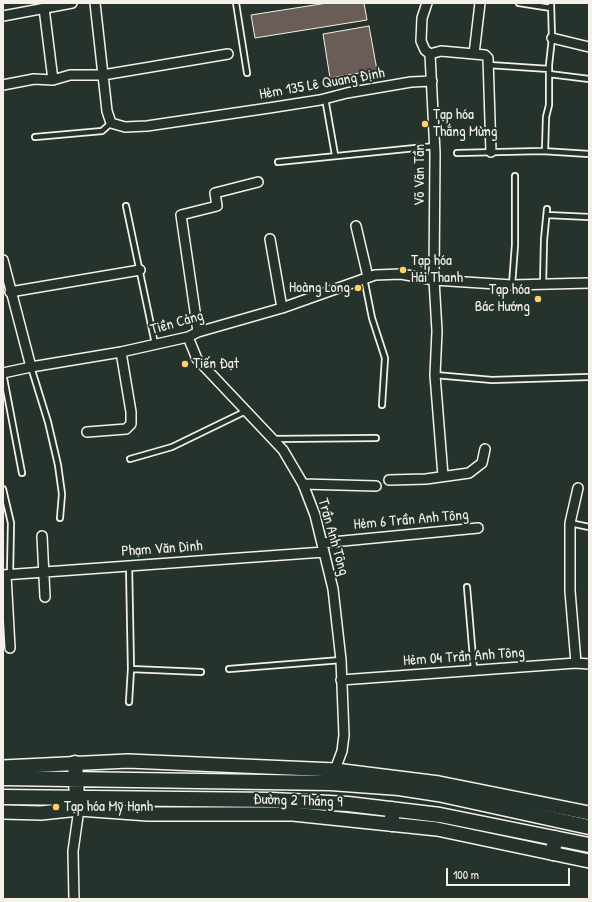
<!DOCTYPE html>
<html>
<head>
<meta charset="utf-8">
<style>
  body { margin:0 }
  #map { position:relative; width:592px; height:902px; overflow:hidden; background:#26332d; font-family:"Patrick Hand",sans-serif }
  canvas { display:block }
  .frame { position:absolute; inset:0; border:4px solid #f4f1e8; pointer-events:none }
  .scale { position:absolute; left:446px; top:868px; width:124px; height:18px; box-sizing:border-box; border:2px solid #f4f1e8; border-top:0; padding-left:5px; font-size:12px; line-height:14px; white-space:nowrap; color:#f4f1e8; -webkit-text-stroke:3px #26332d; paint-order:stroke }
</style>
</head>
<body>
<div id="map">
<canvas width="592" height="902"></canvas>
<div class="frame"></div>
<div class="scale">100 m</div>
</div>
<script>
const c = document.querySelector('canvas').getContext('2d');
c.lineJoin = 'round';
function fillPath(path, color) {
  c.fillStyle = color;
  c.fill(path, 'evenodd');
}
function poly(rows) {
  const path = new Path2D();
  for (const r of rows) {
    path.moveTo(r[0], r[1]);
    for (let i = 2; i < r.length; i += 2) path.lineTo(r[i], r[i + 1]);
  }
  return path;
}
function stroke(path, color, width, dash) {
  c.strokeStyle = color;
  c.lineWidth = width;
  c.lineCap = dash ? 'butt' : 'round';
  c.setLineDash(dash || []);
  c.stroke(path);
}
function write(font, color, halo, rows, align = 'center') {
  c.font = font + ' "Patrick Hand",sans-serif';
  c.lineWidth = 4;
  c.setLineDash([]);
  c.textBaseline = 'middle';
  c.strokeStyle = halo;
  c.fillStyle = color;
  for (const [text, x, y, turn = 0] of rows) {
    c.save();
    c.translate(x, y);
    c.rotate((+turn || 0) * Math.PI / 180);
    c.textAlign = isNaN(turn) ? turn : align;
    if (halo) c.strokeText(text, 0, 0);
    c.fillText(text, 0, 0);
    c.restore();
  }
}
const building = poly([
  [327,3,364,3,367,20,255,38,251,15,327,3],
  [369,26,377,70,330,78,323,34,369,26]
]);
fillPath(building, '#6a5d58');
stroke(building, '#f4f1e8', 1);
const service = poly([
  [236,3,247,73],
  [519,3,551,8],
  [489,65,549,69],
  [549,74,589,79],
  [325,98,335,155],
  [35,137,102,131,111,123],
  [545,151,546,117,549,105,549,65,552,38,551,3],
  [457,153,542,151,589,154],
  [278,162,435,146],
  [126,206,155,344],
  [547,215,589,217],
  [364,278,372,318,385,358,382,405],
  [543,284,544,240,547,209],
  [512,285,515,245,515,176],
  [31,367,48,422,58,465,62,494,60,518],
  [3,373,22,473],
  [435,375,492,380,589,377],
  [273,439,376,438],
  [130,459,172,447,246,411],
  [3,489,11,523,10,574],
  [570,523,589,527],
  [129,565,131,669,129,702],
  [467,587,474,670],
  [131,669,201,672],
  [229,669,341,660]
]);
const minor = poly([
  [95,3,107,111,111,123,125,127,147,126,269,108,320,100,347,93,411,82,432,81],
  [427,3,422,18,421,41,425,50,430,54,435,153,434,280,437,331,435,375,443,476],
  [44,8,53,80],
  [3,16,72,3],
  [552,38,589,47],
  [430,54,441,51,485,55,488,58,491,152],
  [474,54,480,3],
  [3,85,34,79,53,80,70,75,103,75,228,54],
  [356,226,368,277],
  [270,239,282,308],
  [3,260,31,367,121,352,188,337,198,332,282,308,375,275,401,274,434,280,512,285,589,283],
  [10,292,140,270],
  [198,332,181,215,217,206,215,193,258,182],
  [188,337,197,359,283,450,303,484,315,515,333,589,341,660,344,735,342,751,333,775],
  [3,373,31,367],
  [87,432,126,429,131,424,131,412,121,352],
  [389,480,426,479,469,473,482,463,485,449],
  [303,484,376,486],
  [42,536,45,597],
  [322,543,478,528],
  [3,575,324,552],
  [6,575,10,648],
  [576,663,570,591,570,523,578,488],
  [341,680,576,663,589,664],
  [74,899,73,851,79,809]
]);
const secondary = poly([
  [3,767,128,761,335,770,439,783,589,813],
  [3,812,41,813,79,809,148,814,293,814,437,829,589,861]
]);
const primary = poly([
  [75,763,77,798,79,809],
  [3,778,331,783,399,788,438,794,589,827],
  [3,797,273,800,348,804,440,815,589,845],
  [392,809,392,824],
  [553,853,555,838]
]);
stroke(service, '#f4f1e8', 8);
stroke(minor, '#f4f1e8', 12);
stroke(secondary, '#f4f1e8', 16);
stroke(primary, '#f4f1e8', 17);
stroke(service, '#26332d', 4.5);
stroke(minor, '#26332d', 9);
stroke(secondary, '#26332d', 13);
stroke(primary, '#26332d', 14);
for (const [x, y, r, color] of [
  [425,124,4,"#ffd166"],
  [403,270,4,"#ffd166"],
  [358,288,4,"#ffd166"],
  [538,299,4,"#ffd166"],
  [185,364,4,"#ffd166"],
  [56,807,4,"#ffd166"]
]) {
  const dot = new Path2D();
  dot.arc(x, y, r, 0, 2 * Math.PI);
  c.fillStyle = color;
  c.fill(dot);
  stroke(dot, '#26332d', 1.5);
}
write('15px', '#f4f1e8', '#26332d', [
  ["Hẻm 135 Lê Quang Định",322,84,-10],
  ["Võ Văn Tần",420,175,-90],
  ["Tiền Cảng",177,323,-16],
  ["Hẻm 6 Trần Anh Tông",411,520,-5],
  ["Trần Anh Tông",333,537,74],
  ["Phạm Văn Dinh",162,549,-4],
  ["Hẻm 04 Trần Anh Tông",464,657,-4],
  ["Đường 2 Tháng 9",298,801,2]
]);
write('15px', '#f4f1e8', '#26332d', [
  ["Tạp hóa",433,115],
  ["Thắng Mừng",433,132],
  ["Tạp hóa",411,261],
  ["Hải Thanh",411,278],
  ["Hoàng Long",350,288,"right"],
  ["Tạp hóa",530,290,"right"],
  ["Bác Hướng",530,307,"right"],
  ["Tiến Đạt",193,364],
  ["Tạp hóa Mỹ Hạnh",64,807]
], 'left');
</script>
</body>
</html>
